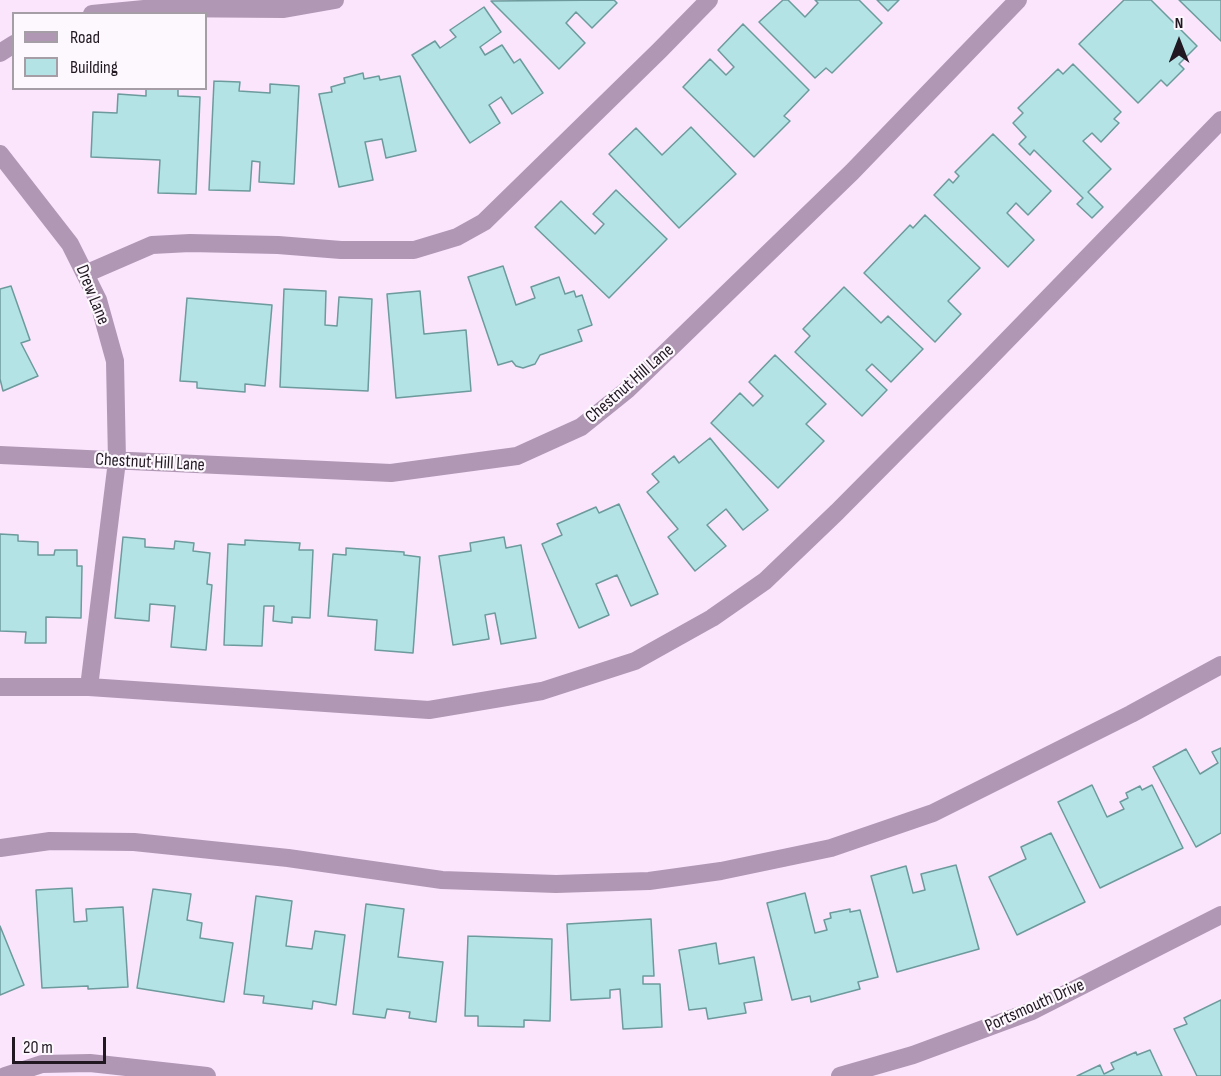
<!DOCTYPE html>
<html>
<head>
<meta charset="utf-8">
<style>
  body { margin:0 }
  #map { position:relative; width:1221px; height:1076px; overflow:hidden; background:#fae5fd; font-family:"Sofia Sans Condensed",sans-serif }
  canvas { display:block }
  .legend { position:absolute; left:12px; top:12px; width:195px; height:78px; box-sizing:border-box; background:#fdf8fe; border:2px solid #a59ea6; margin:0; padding:8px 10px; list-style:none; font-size:18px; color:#211822 }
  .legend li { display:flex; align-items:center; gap:12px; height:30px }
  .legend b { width:30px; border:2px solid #a59ea6 }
  .north { position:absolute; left:1149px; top:12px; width:60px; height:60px; -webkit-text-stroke:4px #fdf8fe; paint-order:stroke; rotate:0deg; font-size:16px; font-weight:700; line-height:24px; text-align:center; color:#211822 }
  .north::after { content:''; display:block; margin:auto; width:21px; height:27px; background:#211822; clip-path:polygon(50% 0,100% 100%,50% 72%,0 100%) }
  .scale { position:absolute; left:12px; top:1037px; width:94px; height:27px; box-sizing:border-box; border:3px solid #211822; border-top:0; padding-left:8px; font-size:18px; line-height:21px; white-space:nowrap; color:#211822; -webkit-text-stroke:4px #fdf8fe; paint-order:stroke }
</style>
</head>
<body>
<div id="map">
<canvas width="1221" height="1076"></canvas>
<ul class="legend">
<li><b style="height:8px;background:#b097b4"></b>Road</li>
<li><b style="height:16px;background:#b3e3e4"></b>Building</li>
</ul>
<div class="north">N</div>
<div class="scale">20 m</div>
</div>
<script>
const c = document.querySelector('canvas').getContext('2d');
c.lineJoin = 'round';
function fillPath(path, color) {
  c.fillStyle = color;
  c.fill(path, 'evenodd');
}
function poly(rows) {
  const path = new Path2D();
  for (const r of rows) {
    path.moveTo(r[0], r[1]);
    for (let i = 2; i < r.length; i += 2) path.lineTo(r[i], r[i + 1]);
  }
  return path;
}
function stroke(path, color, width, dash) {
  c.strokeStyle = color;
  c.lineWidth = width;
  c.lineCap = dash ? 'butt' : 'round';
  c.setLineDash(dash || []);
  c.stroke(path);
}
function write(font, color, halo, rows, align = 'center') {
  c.font = font + ' "Sofia Sans Condensed",sans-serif';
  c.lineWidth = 4.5;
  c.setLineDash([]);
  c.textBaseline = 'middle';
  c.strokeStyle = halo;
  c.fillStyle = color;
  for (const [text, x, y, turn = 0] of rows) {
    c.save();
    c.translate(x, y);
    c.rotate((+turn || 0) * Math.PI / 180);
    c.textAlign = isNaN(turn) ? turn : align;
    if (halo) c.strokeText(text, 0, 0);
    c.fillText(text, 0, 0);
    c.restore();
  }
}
const building = poly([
  [614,0,617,3,592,28,576,12,566,23,585,43,559,69,491,1,614,0],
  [783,0,788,0,805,17,818,3,815,0,859,0,882,23,832,73,826,68,815,78,759,22,783,0],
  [877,0,899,0,888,11,877,0],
  [1124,0,1151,0,1197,46,1179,64,1184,69,1167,86,1161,80,1138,103,1079,44,1124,0],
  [1179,0,1221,0,1221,41,1179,0],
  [484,7,501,32,480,47,485,55,502,45,514,63,520,59,543,93,512,114,501,97,489,105,500,123,470,143,412,55,435,41,440,48,456,37,450,30,484,7],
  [743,24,809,90,784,116,790,121,754,157,683,87,710,59,726,75,734,67,718,50,743,24],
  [1073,64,1121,112,1114,119,1119,123,1101,142,1092,133,1083,141,1111,169,1088,192,1103,207,1092,218,1077,204,1083,198,1034,150,1030,155,1019,144,1026,137,1013,123,1023,113,1018,108,1058,69,1063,74,1073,64],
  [363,73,364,79,379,76,380,80,400,76,416,151,386,158,382,139,365,142,373,180,339,187,319,94,332,92,331,87,345,83,344,78,363,73],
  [214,81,240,82,239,91,270,93,270,84,299,86,294,184,259,182,260,162,252,161,250,191,209,190,214,81],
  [146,88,178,88,178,96,200,97,196,194,158,193,160,160,91,157,93,112,117,113,118,94,146,96,146,88],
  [691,127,736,174,679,228,609,154,636,128,662,155,691,127],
  [993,134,1051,191,1028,215,1016,203,1007,213,1034,240,1008,267,934,195,949,179,953,183,959,176,955,172,993,134],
  [616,190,667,239,609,298,535,227,561,201,595,234,604,224,593,214,616,190],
  [925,215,980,268,948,301,961,314,935,342,864,273,910,225,913,228,925,215],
  [503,266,516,305,535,298,531,287,559,277,565,294,574,291,576,297,582,295,592,325,578,330,582,341,540,355,535,364,523,368,516,366,512,361,498,365,468,277,503,266],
  [11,286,30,340,21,343,38,376,3,391,0,379,0,289,11,286],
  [844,287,881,323,888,316,923,349,891,382,872,364,866,370,887,390,862,416,795,352,810,336,803,329,844,287],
  [284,289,326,291,325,325,337,326,339,297,372,299,368,391,280,387,284,289],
  [420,291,424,334,466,330,471,391,396,398,387,294,420,291],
  [187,298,272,305,265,386,245,384,245,392,197,388,197,382,180,381,187,298],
  [775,355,826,404,806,424,824,441,778,488,711,423,740,393,753,406,763,396,749,382,775,355],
  [710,438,768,510,743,530,726,509,707,525,726,546,695,571,668,537,678,529,647,492,659,482,652,474,674,456,679,463,710,438],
  [619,504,658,594,631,606,617,575,596,584,609,615,579,628,542,544,562,535,557,524,596,507,599,513,619,504],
  [0,534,18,535,18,541,38,542,38,555,54,555,55,550,77,550,77,566,82,566,81,618,46,617,46,643,25,643,26,632,0,631,0,534],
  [123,537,145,539,145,547,174,549,175,541,194,543,193,551,210,553,207,584,212,585,206,650,171,647,175,606,150,604,149,621,115,618,123,537],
  [504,537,506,548,521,545,536,638,501,644,495,613,485,615,489,639,453,645,439,556,471,551,470,543,504,537],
  [245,540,300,543,299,550,313,550,310,618,292,617,292,623,273,621,274,606,264,606,262,646,224,645,228,544,245,545,245,540],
  [346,548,404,552,404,555,420,557,413,653,375,650,377,620,328,616,333,554,346,555,346,548],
  [1221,748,1221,833,1196,847,1153,767,1186,749,1200,774,1218,763,1212,752,1221,748],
  [1092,785,1107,817,1124,809,1120,802,1128,798,1126,793,1140,786,1142,790,1152,785,1183,848,1100,888,1058,802,1092,785],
  [1051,833,1085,902,1017,935,989,877,1026,859,1021,847,1051,833],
  [956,865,979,949,897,972,871,876,906,866,913,893,925,890,921,874,956,865],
  [72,888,74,922,87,921,86,909,123,907,128,987,88,989,88,986,42,988,36,890,72,888],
  [153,889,191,894,187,920,202,923,200,938,233,943,224,1002,137,988,153,889],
  [805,893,815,933,827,930,824,920,831,918,830,913,850,909,850,912,860,910,878,977,858,982,860,989,811,1002,810,996,792,1000,767,903,805,893],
  [256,896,292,901,286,946,312,949,315,931,345,935,336,1005,313,1001,312,1009,263,1003,264,996,244,994,256,896],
  [366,904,404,909,398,957,443,962,436,1022,409,1018,410,1012,387,1009,385,1018,353,1014,366,904],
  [651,919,654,976,643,976,643,984,660,984,662,1027,623,1029,620,989,610,990,610,998,571,1000,567,924,651,919],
  [0,926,24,985,0,995,0,926],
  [468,936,552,939,550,1021,524,1020,524,1027,478,1026,478,1016,465,1016,468,936],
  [716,943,719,964,754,957,762,1000,744,1003,746,1013,708,1019,706,1008,689,1010,679,950,716,943],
  [1221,1000,1221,1076,1197,1076,1174,1029,1187,1024,1184,1018,1221,1000],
  [1150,1050,1162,1076,1077,1076,1100,1065,1104,1074,1114,1069,1111,1063,1136,1052,1137,1055,1150,1050]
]);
fillPath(building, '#b3e3e4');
stroke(building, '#6d9a9c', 1.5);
stroke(poly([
  [92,14,154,8,284,9,335,0],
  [0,53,14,44],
  [0,154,70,244,98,300,115,361,117,461,89,687],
  [85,274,152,245,190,243,278,245,341,250,414,250,457,237,484,222,660,50,709,0],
  [0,455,391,473,517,456,581,427,627,390,852,172,1018,0],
  [0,687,89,687,429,710,542,691,635,661,712,618,765,581,837,512,978,370,1221,120],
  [0,848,50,841,134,842,288,858,442,880,556,884,649,881,721,871,831,848,933,813,1131,714,1221,665],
  [5,1076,42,1064,90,1063,207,1076],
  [840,1076,913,1055,1032,1011,1221,915]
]), '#b097b4', 18);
write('18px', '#211822', '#fdf8fe', [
  ["Drew Lane",92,295,68],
  ["Chestnut Hill Lane",630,384,-41],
  ["Chestnut Hill Lane",150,463,3],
  ["Portsmouth Drive",1035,1006,-24]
]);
</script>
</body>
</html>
